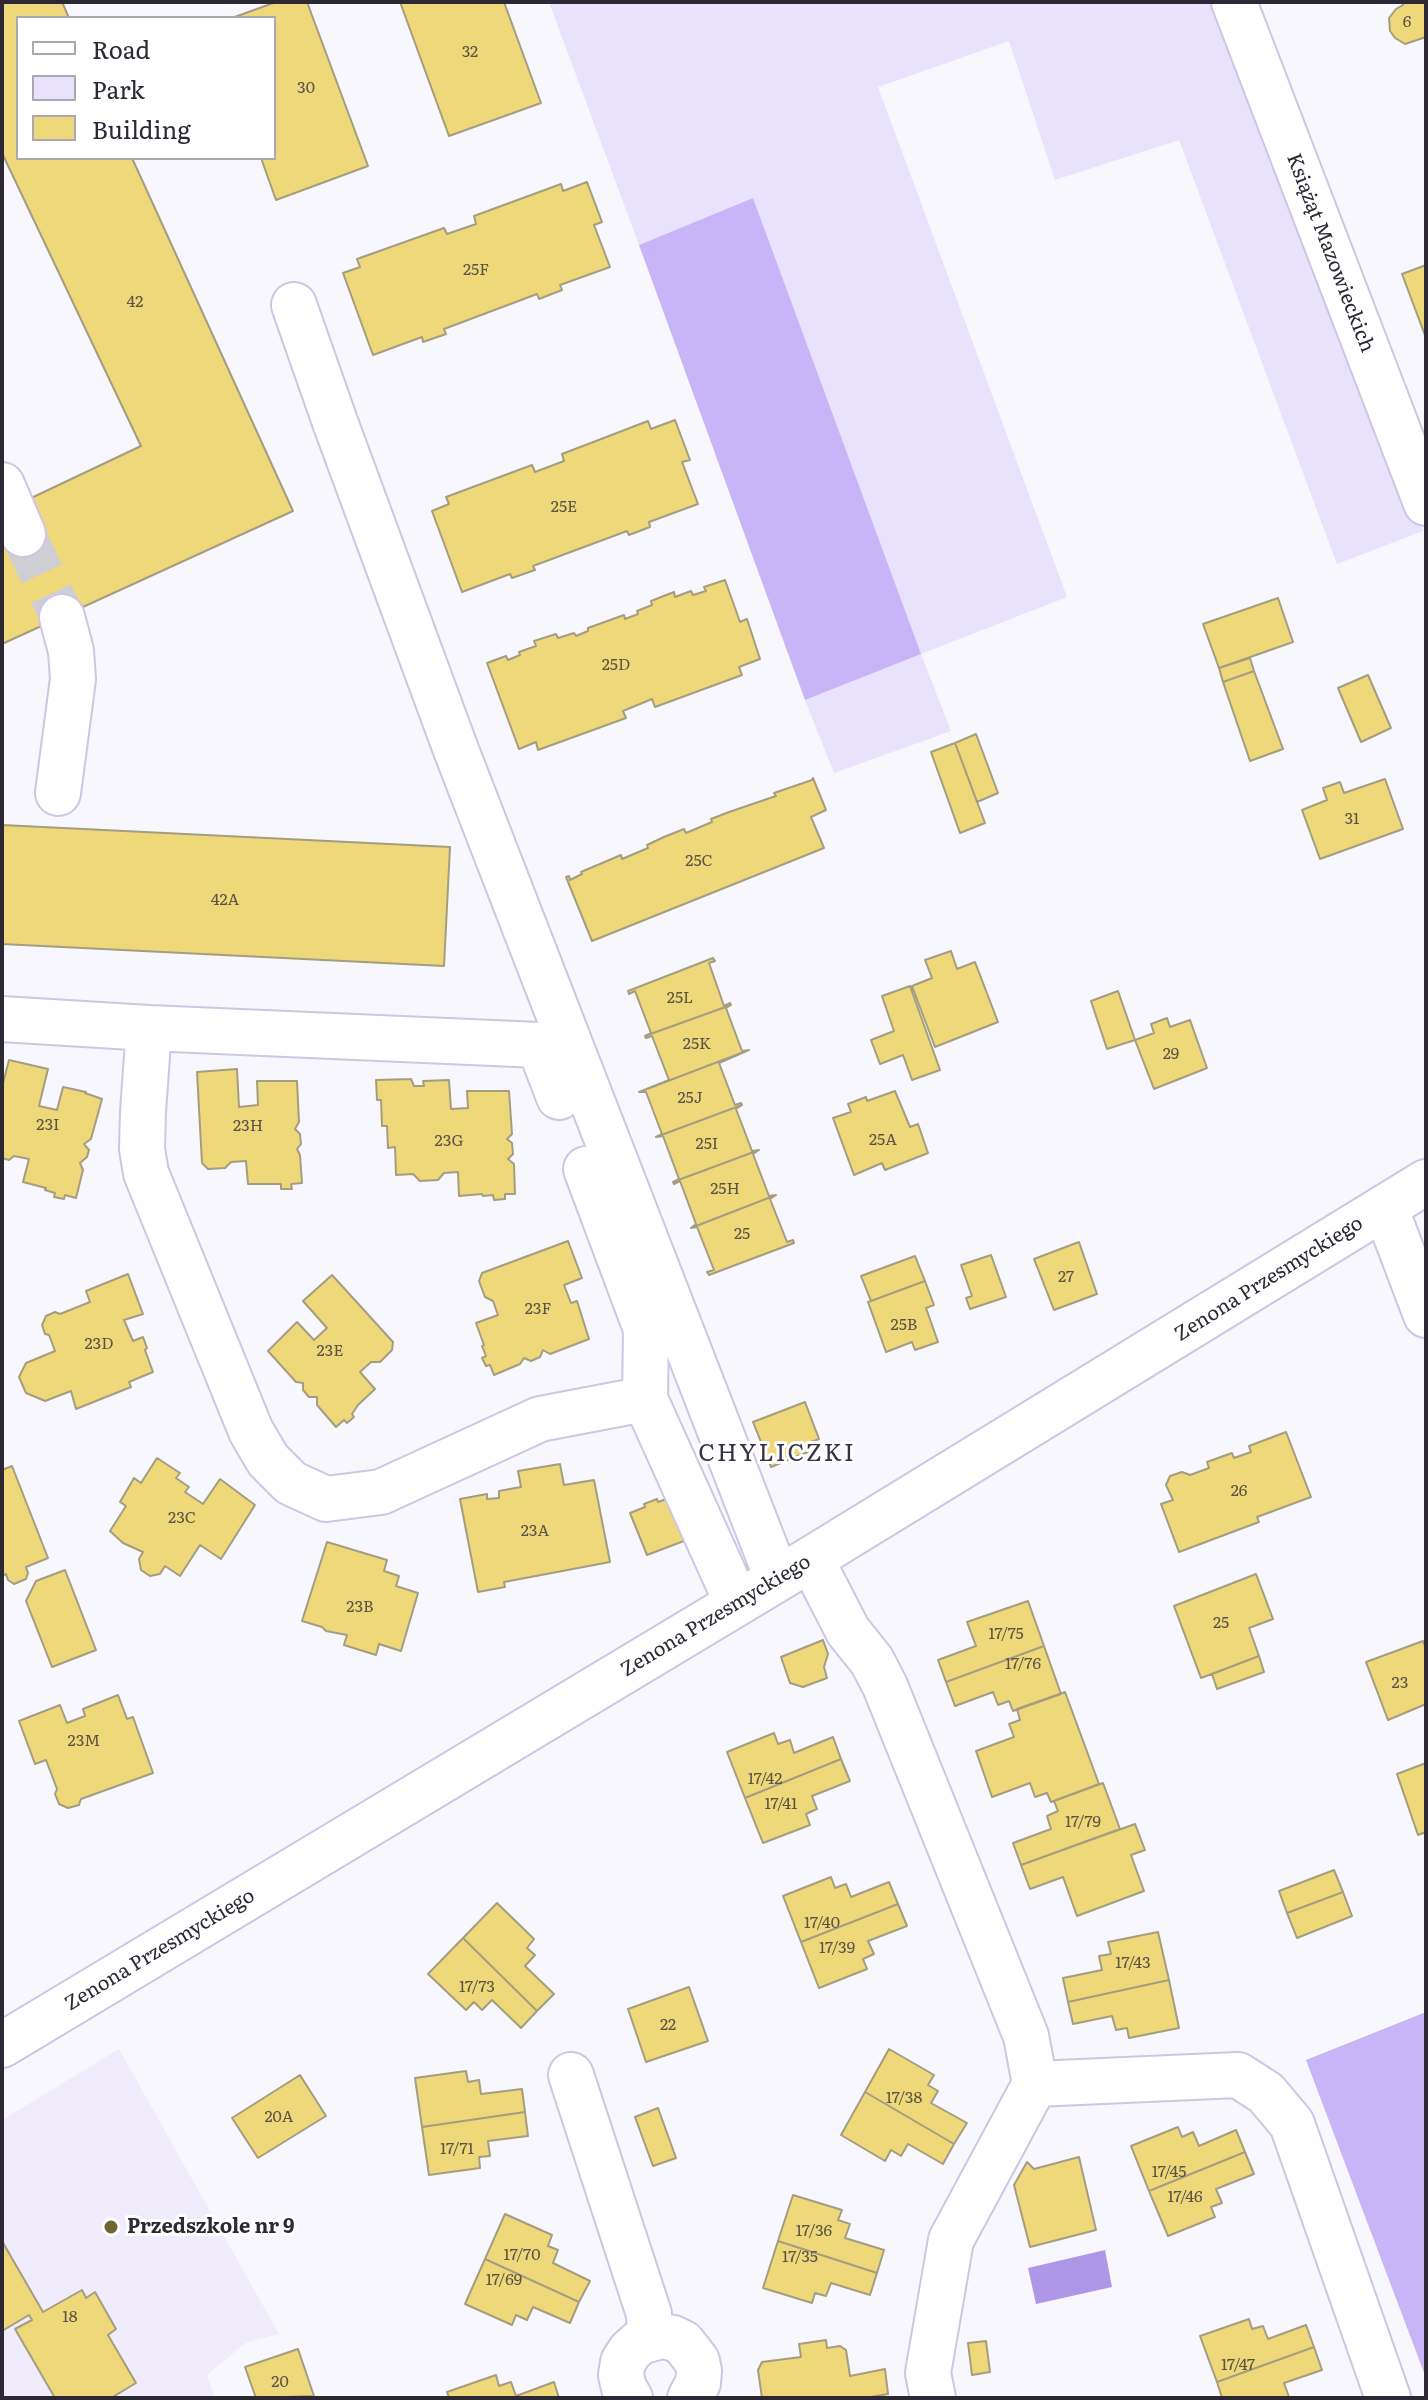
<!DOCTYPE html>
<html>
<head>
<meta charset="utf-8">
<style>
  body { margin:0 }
  #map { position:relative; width:1428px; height:2400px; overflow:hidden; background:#f8f7fd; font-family:Literata,serif }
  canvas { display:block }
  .frame { position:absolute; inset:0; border:4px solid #2c2935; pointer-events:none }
  .legend { position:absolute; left:16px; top:16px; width:260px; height:144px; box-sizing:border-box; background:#fff; border:2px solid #aba9ae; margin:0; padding:10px 14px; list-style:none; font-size:24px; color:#2c2935 }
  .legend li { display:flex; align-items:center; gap:16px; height:40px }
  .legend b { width:40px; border:2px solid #aba9ae }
</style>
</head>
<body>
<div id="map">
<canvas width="1428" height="2400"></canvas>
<div class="frame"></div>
<ul class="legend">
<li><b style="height:10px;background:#fff"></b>Road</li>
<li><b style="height:22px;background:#e8e2fd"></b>Park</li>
<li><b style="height:22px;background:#eed87a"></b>Building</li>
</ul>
</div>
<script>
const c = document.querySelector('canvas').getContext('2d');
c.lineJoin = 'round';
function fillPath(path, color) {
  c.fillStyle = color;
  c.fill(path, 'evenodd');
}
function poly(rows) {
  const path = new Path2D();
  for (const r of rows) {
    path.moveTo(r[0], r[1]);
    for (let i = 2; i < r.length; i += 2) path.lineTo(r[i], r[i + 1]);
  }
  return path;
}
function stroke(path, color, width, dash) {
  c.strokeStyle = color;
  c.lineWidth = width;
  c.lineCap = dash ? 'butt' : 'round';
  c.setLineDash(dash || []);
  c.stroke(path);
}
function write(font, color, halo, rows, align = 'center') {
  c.font = font + ' Literata,serif';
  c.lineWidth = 6;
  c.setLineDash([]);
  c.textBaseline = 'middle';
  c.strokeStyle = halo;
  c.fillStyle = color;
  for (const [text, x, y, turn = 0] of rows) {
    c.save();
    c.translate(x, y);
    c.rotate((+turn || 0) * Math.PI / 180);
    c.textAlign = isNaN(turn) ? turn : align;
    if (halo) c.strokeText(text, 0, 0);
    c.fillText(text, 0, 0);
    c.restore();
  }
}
fillPath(poly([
  [119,2049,279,2334,247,2342,207,2375,215,2398,2,2398,2,2120]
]), '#f0ecfb');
fillPath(poly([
  [549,2,1224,2,1423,531,1337,564,1179,140,1055,180,1009,41,878,87,1067,597,921,654,951,731,834,773,805,700,920,654,753,198,639,245]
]), '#e8e2fd');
fillPath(poly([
  [753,198,921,654,805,700,639,245],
  [1426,2012,1426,2378,1306,2060]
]), '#c7b5f7');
fillPath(poly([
  [1105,2250,1112,2287,1036,2304,1028,2268]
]), '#af97e8');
const building = poly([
  [2,2,62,2,69,18,18,18,18,158,132,158,293,511,2,644,2,528,27,500,141,446,2,153,2,2],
  [276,2,307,2,368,166,276,200,261,158,274,158,274,18,232,18,276,2],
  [400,2,504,2,541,103,449,136,400,2],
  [1402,2,1426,2,1426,37,1405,44,1395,38,1390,31,1389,18,1396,9,1403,5,1402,2],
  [587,182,602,222,594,225,610,267,560,285,562,290,539,299,537,294,444,329,446,334,423,342,422,337,373,355,343,273,360,267,357,259,444,228,447,234,476,224,474,216,561,184,563,191,587,182],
  [1426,265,1426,338,1402,274,1426,265],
  [675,420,690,460,682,462,698,504,649,522,650,527,629,535,627,531,533,566,535,570,512,578,510,574,462,592,432,511,449,504,446,497,532,465,535,472,564,461,562,454,648,421,651,429,675,420],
  [725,580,740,622,747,619,760,659,739,667,742,675,655,707,652,699,623,711,626,718,538,750,536,742,519,749,487,663,506,656,508,660,520,655,519,652,536,646,534,641,556,634,558,638,574,633,576,636,588,631,588,628,624,615,625,619,638,614,637,611,652,605,651,601,674,592,675,597,691,591,693,595,706,591,704,587,725,580],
  [1278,598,1293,642,1219,668,1203,624,1278,598],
  [1250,658,1254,671,1223,682,1219,668,1250,658],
  [1254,671,1283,749,1250,761,1223,682,1254,671],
  [1368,675,1391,728,1361,742,1338,688,1368,675],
  [976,734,998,793,977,802,955,743,976,734],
  [955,743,985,823,960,833,931,752,955,743],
  [813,778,826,810,811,817,824,848,592,941,566,877,569,876,570,880,582,874,581,872,621,855,622,859,648,848,647,845,664,837,684,829,686,833,712,822,711,819,729,812,776,796,774,793,812,780,813,778],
  [1385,779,1403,829,1320,859,1302,810,1327,800,1323,788,1340,782,1344,793,1385,779],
  [2,825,450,847,444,966,2,944,2,825],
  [951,951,957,969,975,962,998,1022,935,1047,912,986,932,978,925,960,951,951],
  [713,958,715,961,709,963,724,1006,730,1003,731,1005,645,1036,651,1033,635,991,629,994,628,991,713,958],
  [910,986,940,1070,912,1080,903,1055,880,1064,871,1040,894,1031,882,996,910,986],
  [1118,991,1135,1040,1107,1049,1091,1001,1118,991],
  [731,1005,726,1008,742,1051,749,1050,639,1092,669,1080,652,1036,646,1038,645,1036,731,1005],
  [1167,1018,1170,1027,1190,1020,1207,1068,1154,1089,1135,1040,1154,1033,1151,1024,1167,1018],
  [749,1050,719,1063,735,1105,741,1103,742,1105,656,1137,662,1134,646,1092,639,1092,749,1050],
  [9,1060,48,1069,39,1106,57,1110,63,1087,86,1092,85,1093,102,1099,91,1139,84,1144,89,1150,87,1157,80,1163,83,1170,76,1198,65,1195,64,1199,54,1197,55,1193,45,1190,46,1188,23,1182,29,1159,14,1156,9,1160,2,1158,2,1087,9,1060],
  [237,1069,239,1107,258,1105,257,1081,297,1081,299,1122,295,1129,300,1134,301,1144,297,1149,300,1155,302,1183,291,1184,292,1189,281,1189,281,1184,248,1184,246,1161,231,1162,225,1168,208,1169,202,1163,197,1072,237,1069],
  [411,1079,414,1086,424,1086,423,1081,449,1080,451,1109,468,1108,467,1091,509,1091,512,1134,507,1139,512,1143,513,1154,508,1159,514,1164,515,1194,505,1194,505,1199,494,1200,493,1195,483,1196,482,1194,459,1196,458,1172,444,1173,438,1180,420,1181,413,1174,396,1175,395,1147,388,1148,387,1126,382,1126,381,1100,377,1100,376,1080,411,1079],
  [895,1091,910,1127,918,1124,928,1153,885,1170,882,1163,854,1175,833,1118,851,1112,848,1104,866,1097,867,1101,895,1091],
  [742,1105,736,1109,752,1151,759,1150,673,1182,679,1179,663,1136,656,1137,742,1105],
  [759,1150,753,1154,769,1196,776,1195,691,1228,696,1224,680,1181,674,1184,673,1182,759,1150],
  [776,1195,770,1199,787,1242,793,1240,794,1243,709,1275,707,1272,714,1270,697,1227,691,1228,776,1195],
  [568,1241,582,1278,564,1285,571,1303,577,1301,589,1339,550,1354,543,1350,540,1357,531,1361,524,1358,520,1364,494,1375,490,1365,486,1366,482,1358,486,1356,482,1346,484,1345,476,1323,498,1315,493,1301,485,1297,479,1281,482,1273,568,1241],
  [1079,1242,1097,1294,1054,1310,1034,1259,1079,1242],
  [991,1255,1006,1297,970,1309,966,1298,972,1296,961,1265,991,1255],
  [915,1256,925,1281,871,1301,861,1276,915,1256],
  [128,1274,143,1314,124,1320,133,1341,143,1337,147,1348,145,1350,153,1372,129,1382,131,1387,76,1409,71,1391,45,1401,26,1393,19,1377,26,1363,55,1351,49,1335,45,1334,42,1325,46,1316,55,1312,60,1314,90,1302,86,1291,128,1274],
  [332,1275,393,1342,392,1350,380,1362,371,1362,360,1372,375,1389,358,1405,352,1414,354,1417,347,1423,344,1420,336,1427,317,1405,317,1397,309,1397,303,1390,303,1383,296,1382,268,1351,297,1322,314,1340,327,1328,303,1301,332,1275],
  [925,1281,934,1305,926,1308,938,1342,915,1350,912,1342,886,1352,868,1302,925,1281],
  [805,1402,819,1439,804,1445,808,1452,771,1467,753,1422,805,1402],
  [1286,1432,1311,1497,1257,1517,1259,1522,1179,1552,1161,1504,1173,1500,1166,1485,1170,1476,1182,1472,1190,1475,1209,1468,1207,1462,1232,1453,1234,1458,1251,1452,1249,1446,1286,1432],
  [157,1458,180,1473,176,1478,189,1487,185,1492,203,1504,220,1479,255,1505,221,1559,200,1545,180,1576,165,1566,160,1574,150,1576,141,1570,139,1559,143,1552,123,1543,110,1531,126,1506,120,1502,134,1478,141,1483,157,1458],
  [560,1464,564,1485,594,1480,610,1562,504,1582,505,1587,478,1592,460,1499,487,1494,487,1499,499,1498,499,1491,521,1487,518,1471,560,1464],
  [12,1466,48,1558,26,1567,28,1573,26,1579,14,1584,8,1580,6,1574,2,1576,2,1470,12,1466],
  [672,1497,689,1539,647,1555,630,1513,645,1507,644,1504,657,1499,658,1502,672,1497],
  [327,1542,387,1560,384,1571,399,1576,396,1586,418,1593,401,1651,379,1644,376,1655,344,1645,347,1635,326,1631,322,1627,302,1621,327,1542],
  [65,1570,96,1650,52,1667,26,1601,36,1581,65,1570],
  [1256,1574,1273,1619,1249,1628,1259,1656,1201,1678,1174,1606,1256,1574],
  [1028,1601,1044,1646,946,1682,938,1660,976,1646,967,1622,1028,1601],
  [823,1640,828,1654,824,1667,827,1678,803,1687,790,1683,781,1657,823,1640],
  [1423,1641,1426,1648,1426,1704,1388,1720,1366,1662,1423,1641],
  [1044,1646,1061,1694,1013,1711,1009,1701,998,1705,993,1692,955,1706,946,1682,1044,1646],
  [1259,1656,1264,1672,1217,1689,1212,1674,1259,1656],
  [1065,1692,1099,1784,1051,1802,1047,1793,1035,1797,1030,1783,992,1797,976,1751,1014,1737,1009,1724,1020,1720,1017,1709,1065,1692],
  [118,1695,127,1719,133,1717,153,1773,81,1799,79,1805,68,1808,59,1804,55,1794,57,1789,46,1760,35,1764,19,1721,60,1705,67,1723,85,1716,83,1709,118,1695],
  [774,1733,778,1744,790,1740,794,1753,833,1737,841,1759,745,1798,727,1752,774,1733],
  [841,1759,850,1781,812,1796,817,1809,806,1814,810,1825,763,1843,745,1798,841,1759],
  [1426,1763,1426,1832,1418,1835,1397,1774,1426,1763],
  [1103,1783,1120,1829,1021,1865,1013,1843,1051,1829,1047,1816,1058,1811,1054,1801,1103,1783],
  [1135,1824,1145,1850,1131,1855,1144,1891,1077,1916,1063,1877,1030,1889,1021,1865,1135,1824],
  [1334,1870,1343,1892,1287,1913,1279,1891,1334,1870],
  [831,1877,835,1888,846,1884,851,1897,889,1882,898,1904,801,1942,783,1896,831,1877],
  [1343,1892,1352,1916,1297,1938,1287,1913,1343,1892],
  [497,1903,534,1939,527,1948,535,1955,525,1966,554,1994,537,2011,463,1938,497,1903],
  [898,1904,907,1926,868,1941,874,1954,863,1959,867,1969,819,1988,801,1942,898,1904],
  [1158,1932,1169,1980,1068,2002,1063,1978,1102,1970,1099,1956,1111,1954,1108,1942,1158,1932],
  [463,1938,537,2011,521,2028,492,2000,482,2010,474,2002,466,2010,428,1974,463,1938],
  [1169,1980,1179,2028,1129,2038,1127,2028,1116,2030,1112,2016,1073,2024,1068,2002,1169,1980],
  [689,1987,708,2041,646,2062,628,2009,689,1987],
  [889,2049,934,2075,928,2085,938,2091,931,2103,967,2123,954,2144,865,2092,889,2049],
  [466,2071,468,2082,479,2080,481,2094,522,2089,525,2112,422,2127,415,2078,466,2071],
  [300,2075,326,2116,258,2158,232,2118,300,2075],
  [865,2092,954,2144,943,2164,908,2144,901,2156,891,2150,885,2161,841,2135,865,2092],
  [658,2108,676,2158,653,2166,635,2117,658,2108],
  [525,2112,528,2136,488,2141,490,2156,479,2157,480,2168,429,2175,422,2127,525,2112],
  [1178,2127,1182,2137,1193,2132,1199,2146,1236,2130,1245,2152,1149,2191,1131,2146,1178,2127],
  [1245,2152,1254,2174,1216,2189,1222,2203,1211,2207,1215,2217,1168,2236,1149,2191,1245,2152],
  [1079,2157,1096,2230,1030,2247,1014,2185,1027,2162,1034,2169,1079,2157],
  [793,2195,842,2210,838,2220,850,2224,845,2238,884,2250,877,2273,778,2241,793,2195],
  [505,2214,552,2235,548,2246,558,2250,553,2263,590,2281,579,2302,485,2259,505,2214],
  [2,2241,43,2312,82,2290,86,2298,95,2292,116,2329,108,2335,136,2383,111,2398,55,2398,15,2329,32,2320,29,2315,2,2331,2,2241],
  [778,2241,877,2273,870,2295,831,2283,826,2296,815,2293,812,2303,763,2288,778,2241],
  [485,2259,579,2302,570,2323,533,2307,527,2320,516,2315,512,2325,465,2304,485,2259],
  [1249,2319,1252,2329,1263,2326,1268,2339,1306,2325,1314,2347,1217,2382,1200,2336,1249,2319],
  [826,2340,827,2348,840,2346,846,2350,850,2376,885,2369,888,2394,865,2398,762,2398,758,2370,762,2362,801,2357,799,2344,826,2340],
  [986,2341,990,2372,972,2375,968,2343,986,2341],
  [1314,2347,1322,2370,1284,2383,1289,2397,1222,2398,1217,2382,1314,2347],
  [298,2349,314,2396,256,2398,245,2367,298,2349],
  [496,2375,499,2386,511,2382,516,2396,554,2382,559,2398,449,2398,447,2392,496,2375]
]);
fillPath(building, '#eed87a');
stroke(building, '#a49d80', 2);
stroke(poly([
  [23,534,62,617]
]), '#cfced5', 44, [44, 22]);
const minor = poly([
  [1234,2,1426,503],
  [294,305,335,422,456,750,777,1578],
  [2,485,23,534],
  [58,793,73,679,71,651,62,617],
  [2,1019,149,1028,539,1045,559,1097],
  [149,1028,143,1112,142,1149,146,1173,251,1431,268,1460,291,1483,326,1499,381,1492,540,1419,645,1399,737,1603],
  [586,1169,646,1329,645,1399],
  [1385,1207,1426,1315],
  [811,1559,848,1631,872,1661,885,1686,1026,2036,1035,2084,951,2240,928,2373,933,2398],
  [2,2045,811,1559,1426,1182],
  [571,2075,649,2314,650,2338],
  [1035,2084,1238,2075,1266,2093,1292,2124,1388,2398],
  [630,2398,624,2388,621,2375,623,2362,630,2351,640,2342,661,2336,673,2338,683,2343,697,2361,699,2371,698,2383,690,2398]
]);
stroke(minor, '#cec6e4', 48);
stroke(minor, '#fff', 44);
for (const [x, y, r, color] of [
  [111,2227,8,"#706431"]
]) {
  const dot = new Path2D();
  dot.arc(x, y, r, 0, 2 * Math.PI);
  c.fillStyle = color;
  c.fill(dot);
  stroke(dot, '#fff', 3);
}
write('16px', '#5c5546', null, [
  ["6",1407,22],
  ["32",470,52],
  ["30",306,88],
  ["25F",476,270],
  ["42",135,302],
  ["25E",564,507],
  ["25D",616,665],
  ["31",1352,819],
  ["25C",699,861],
  ["42A",225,900],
  ["25L",680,998],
  ["25K",697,1044],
  ["29",1171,1054],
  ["25J",690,1098],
  ["23I",48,1125],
  ["23H",248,1126],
  ["25A",883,1140],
  ["23G",449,1141],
  ["25I",707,1144],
  ["25H",725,1189],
  ["25",742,1234],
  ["27",1066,1277],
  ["23F",538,1309],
  ["25B",904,1325],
  ["23D",99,1344],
  ["23E",330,1351],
  ["26",1239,1491],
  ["23C",182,1518],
  ["23A",535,1531],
  ["23B",360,1607],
  ["25",1221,1623],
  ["17/75",1006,1634],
  ["17/76",1023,1664],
  ["23",1400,1683],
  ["23M",84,1741],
  ["17/42",765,1779],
  ["17/41",781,1804],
  ["17/79",1083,1822],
  ["17/40",822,1923],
  ["17/39",837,1948],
  ["17/43",1133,1963],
  ["17/73",477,1987],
  ["22",668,2025],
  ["17/38",904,2098],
  ["20A",279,2117],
  ["17/71",457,2149],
  ["17/45",1169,2172],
  ["17/46",1185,2197],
  ["17/36",814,2231],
  ["17/70",522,2255],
  ["17/35",800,2257],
  ["17/69",504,2280],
  ["18",70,2317],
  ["17/47",1238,2365],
  ["20",280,2382]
]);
write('20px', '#2c2935', '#fff', [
  ["Książąt Mazowieckich",1330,253,69],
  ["Zenona Przesmyckiego",1269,1279,-32],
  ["Zenona Przesmyckiego",716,1616,-31],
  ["Zenona Przesmyckiego",160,1950,-31]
]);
write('bold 20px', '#2c2935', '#fff', [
  ["Przedszkole nr 9",127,2227]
], 'left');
c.letterSpacing = '2px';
write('24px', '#383249', '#fff', [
  ["CHYLICZKI",777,1454]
]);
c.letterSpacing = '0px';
</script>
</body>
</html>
